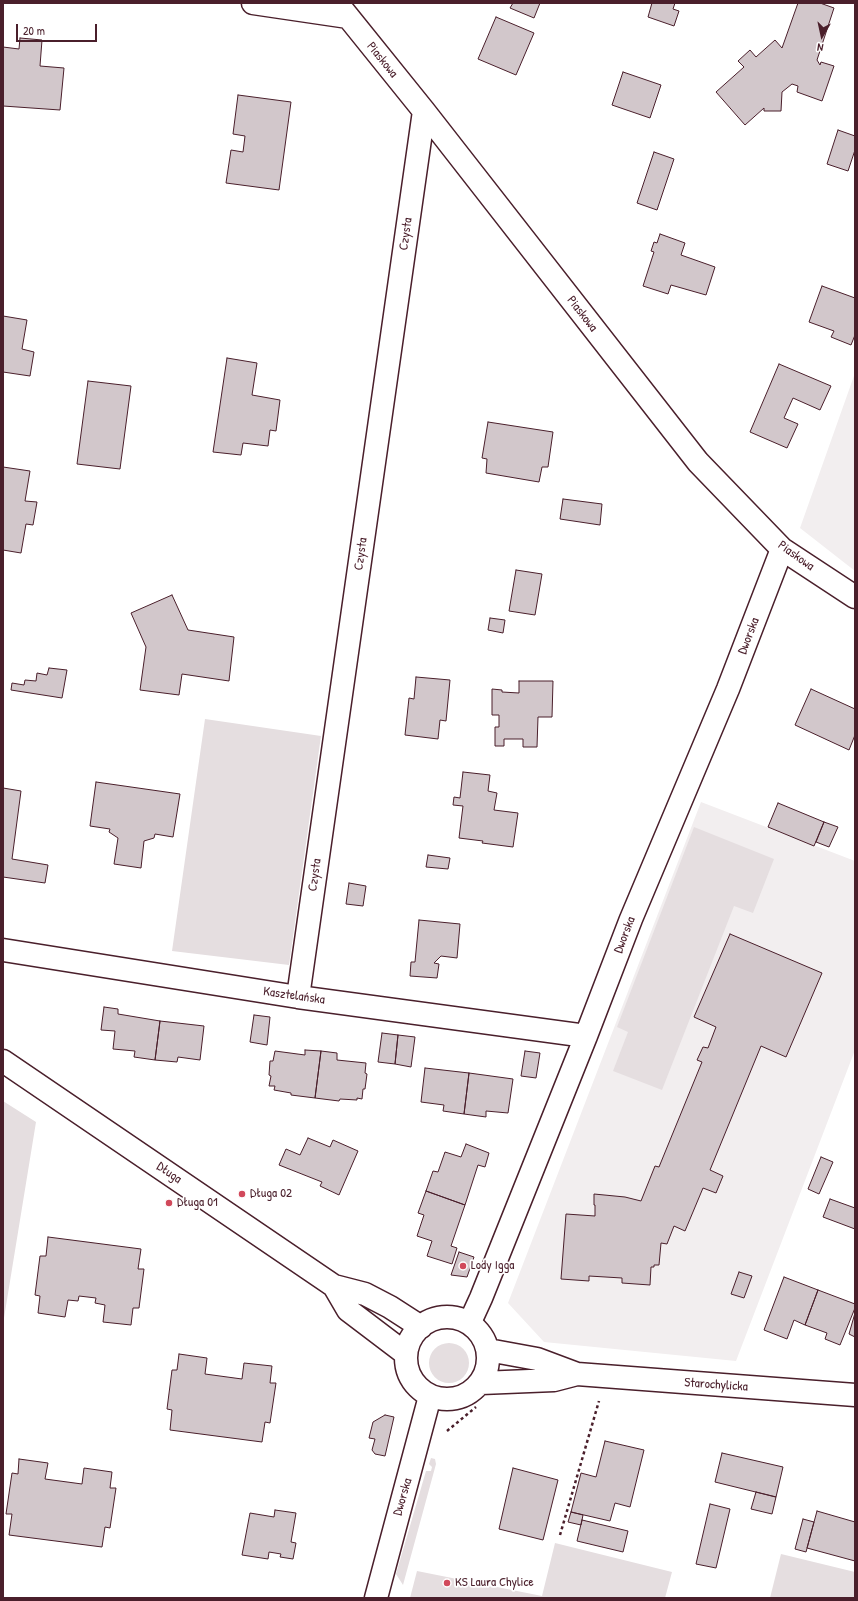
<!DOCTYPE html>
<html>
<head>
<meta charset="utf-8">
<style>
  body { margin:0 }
  #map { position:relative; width:858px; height:1601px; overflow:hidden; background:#fff; font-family:"Patrick Hand",sans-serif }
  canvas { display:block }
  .frame { position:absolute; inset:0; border:4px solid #4a1f2b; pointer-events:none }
  .north { position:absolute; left:802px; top:16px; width:40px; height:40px; -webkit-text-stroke:3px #fff; paint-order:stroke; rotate:189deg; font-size:11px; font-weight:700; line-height:16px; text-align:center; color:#4a1f2b }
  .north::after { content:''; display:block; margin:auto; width:14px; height:18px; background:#4a1f2b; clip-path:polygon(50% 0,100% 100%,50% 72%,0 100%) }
  .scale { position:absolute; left:16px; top:24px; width:81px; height:18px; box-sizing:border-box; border:2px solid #4a1f2b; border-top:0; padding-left:5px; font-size:12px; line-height:14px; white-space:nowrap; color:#4a1f2b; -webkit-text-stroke:3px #fff; paint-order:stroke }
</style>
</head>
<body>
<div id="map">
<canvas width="858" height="1601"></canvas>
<div class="frame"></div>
<div class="north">N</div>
<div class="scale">20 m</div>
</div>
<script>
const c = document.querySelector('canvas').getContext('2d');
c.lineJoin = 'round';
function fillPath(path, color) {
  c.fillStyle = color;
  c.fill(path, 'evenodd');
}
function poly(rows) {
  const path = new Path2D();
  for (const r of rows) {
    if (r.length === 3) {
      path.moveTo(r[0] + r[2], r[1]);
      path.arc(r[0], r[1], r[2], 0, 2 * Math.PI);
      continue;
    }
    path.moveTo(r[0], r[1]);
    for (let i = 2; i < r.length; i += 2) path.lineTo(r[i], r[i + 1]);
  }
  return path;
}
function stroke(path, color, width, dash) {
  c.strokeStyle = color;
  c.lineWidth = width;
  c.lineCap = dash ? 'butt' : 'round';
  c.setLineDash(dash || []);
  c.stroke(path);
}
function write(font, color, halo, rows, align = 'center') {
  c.font = font + ' "Patrick Hand",sans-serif';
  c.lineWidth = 3.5;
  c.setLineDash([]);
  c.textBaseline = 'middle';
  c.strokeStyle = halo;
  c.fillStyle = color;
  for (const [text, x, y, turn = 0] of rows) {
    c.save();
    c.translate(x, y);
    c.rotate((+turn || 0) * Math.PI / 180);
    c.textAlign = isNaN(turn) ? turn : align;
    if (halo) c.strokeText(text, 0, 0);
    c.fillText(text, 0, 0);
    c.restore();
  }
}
fillPath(poly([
  [855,373,855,571,800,528],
  [701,802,855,861,855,1050,736,1361,544,1342,508,1303]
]), '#f2eeef');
fillPath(poly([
  [205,719,321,736,289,965,172,951],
  [694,827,774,859,753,913,734,906,662,1090,613,1071,628,1032,617,1027],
  [3,1101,36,1122,4,1318,3,1317],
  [449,1363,20],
  [431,1458,435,1459,436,1464,403,1585,396,1574,426,1471,431,1471,432,1467,429,1464],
  [555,1543,672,1572,665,1598,410,1598,417,1571,542,1596],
  [781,1554,855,1572,855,1598,770,1598]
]), '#e5dee0');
const building = poly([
  [513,3,540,3,534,18,510,8,513,3],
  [652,3,675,3,673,9,679,11,674,26,648,17,652,3],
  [798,3,820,3,834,8,817,60,820,65,821,62,834,66,822,101,797,92,798,86,792,84,782,92,781,111,764,111,764,108,745,125,716,92,744,67,738,61,750,50,756,57,775,40,782,48,798,3],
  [496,17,534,33,516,75,478,59,496,17],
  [20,38,42,40,40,66,64,68,60,110,3,106,3,47,19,49,20,38],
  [623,72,661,85,650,118,612,105,623,72],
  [238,95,291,102,279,190,226,183,231,150,243,152,245,136,233,134,238,95],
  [838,130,855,136,855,150,848,171,827,164,838,130],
  [654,152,674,159,657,210,637,203,654,152],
  [660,234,685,243,681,255,715,267,706,295,671,285,668,294,643,286,654,252,651,251,654,242,657,243,660,234],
  [822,286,855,298,855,335,851,345,831,337,834,331,809,322,822,286],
  [3,316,27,320,22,349,34,352,30,376,3,372,3,316],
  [227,358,257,363,252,395,280,400,276,431,270,430,268,446,243,443,241,455,213,452,227,358],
  [779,364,831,386,820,410,793,398,784,418,798,424,787,448,750,432,779,364],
  [88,381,131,386,120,469,77,464,88,381],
  [488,422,553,432,548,467,542,467,539,482,486,473,487,459,482,458,488,422],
  [3,467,30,471,25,501,37,502,33,525,26,524,21,553,3,550,3,467],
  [563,499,602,504,600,525,560,519,563,499],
  [516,570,542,574,535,615,509,611,516,570],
  [172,595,188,630,234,637,229,681,182,674,179,695,140,690,146,647,131,613,172,595],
  [490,618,505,620,503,633,488,630,490,618],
  [49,668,67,670,62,698,11,690,12,683,24,685,25,680,36,681,37,673,47,675,49,668],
  [416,677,450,680,446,721,440,720,438,739,405,735,409,698,414,699,416,677],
  [519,681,553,681,552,717,538,717,537,747,523,747,523,739,504,739,504,746,495,746,495,727,499,727,499,715,492,715,492,689,502,690,502,692,519,693,519,681],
  [811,689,855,709,855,735,849,750,795,725,811,689],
  [463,772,490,775,488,791,497,793,494,810,518,813,513,847,482,843,483,841,459,838,463,806,453,805,454,797,460,798,463,772],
  [96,782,180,794,173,837,155,834,154,838,144,841,141,868,114,864,118,838,109,832,110,829,90,826,96,782],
  [3,788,21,791,12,859,48,865,45,883,3,877,3,788],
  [778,803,824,822,814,846,768,827,778,803],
  [824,822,838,827,829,847,816,842,824,822],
  [428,855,450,858,448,869,426,867,428,855],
  [349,883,366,886,363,906,346,904,349,883],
  [419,920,460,924,457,958,441,956,434,963,439,964,437,978,410,976,411,962,415,962,419,920],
  [730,934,822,973,786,1057,761,1046,710,1170,723,1176,716,1193,703,1188,685,1231,674,1226,667,1244,661,1243,659,1265,654,1265,654,1267,651,1267,650,1285,622,1283,622,1278,589,1276,589,1281,561,1279,566,1214,595,1216,595,1205,594,1205,594,1194,625,1197,641,1201,655,1166,659,1167,702,1062,697,1060,703,1047,708,1048,716,1027,694,1017,730,934],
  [104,1007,118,1009,118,1014,160,1021,155,1060,134,1057,135,1051,113,1049,115,1031,101,1030,104,1007],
  [254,1015,270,1017,267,1045,250,1042,254,1015],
  [160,1021,204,1026,200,1060,178,1057,177,1062,155,1060,160,1021],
  [382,1033,398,1035,395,1064,378,1062,382,1033],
  [398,1035,415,1037,411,1067,395,1064,398,1035],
  [305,1050,321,1051,315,1098,291,1095,291,1093,274,1090,275,1086,269,1086,271,1076,269,1075,270,1061,273,1061,275,1051,305,1055,305,1050],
  [321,1051,337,1053,337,1060,366,1063,365,1073,367,1074,365,1089,363,1089,362,1099,357,1098,357,1100,340,1099,339,1101,315,1098,321,1051],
  [525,1051,540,1053,536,1078,521,1076,525,1051],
  [425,1068,469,1073,464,1114,443,1111,444,1105,421,1102,425,1068],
  [469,1073,513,1079,508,1113,486,1111,486,1117,464,1114,469,1073],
  [308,1138,330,1147,333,1140,358,1151,339,1195,320,1186,322,1182,279,1165,286,1149,300,1155,308,1138],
  [466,1144,489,1153,485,1167,478,1165,465,1205,426,1191,433,1171,438,1172,445,1152,461,1157,466,1144],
  [821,1157,833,1162,819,1194,808,1189,821,1157],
  [426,1191,465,1205,451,1246,457,1248,452,1264,427,1256,432,1241,417,1236,424,1215,418,1213,426,1191],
  [830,1199,855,1208,855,1229,823,1217,830,1199],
  [48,1237,141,1249,138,1269,144,1269,139,1308,133,1308,131,1325,103,1322,105,1305,95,1303,96,1298,79,1296,78,1301,68,1300,65,1317,38,1313,40,1296,35,1295,40,1256,46,1256,48,1237],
  [459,1252,474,1257,467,1277,451,1275,459,1252],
  [739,1272,752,1276,744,1298,731,1294,739,1272],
  [784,1277,818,1290,805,1325,794,1320,787,1339,764,1330,784,1277],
  [818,1290,855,1304,855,1308,840,1345,825,1339,827,1333,805,1325,818,1290],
  [855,1313,855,1337,849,1334,855,1313],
  [179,1354,207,1358,205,1374,242,1379,244,1363,272,1366,270,1383,276,1383,270,1423,265,1422,262,1442,170,1430,172,1410,167,1409,172,1370,177,1370,179,1354],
  [385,1415,394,1417,385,1456,375,1454,372,1450,375,1439,369,1438,373,1422,385,1415],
  [605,1441,644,1450,630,1507,615,1503,610,1521,571,1512,581,1473,596,1477,605,1441],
  [722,1453,783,1467,776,1497,715,1482,722,1453],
  [19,1459,48,1463,45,1479,82,1484,84,1468,112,1472,110,1488,116,1488,110,1528,105,1527,102,1547,9,1535,12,1514,6,1514,12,1473,18,1474,19,1459],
  [513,1468,558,1480,543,1540,499,1529,513,1468],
  [756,1492,776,1497,772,1514,751,1509,756,1492],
  [710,1504,730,1509,716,1568,696,1564,710,1504],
  [275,1510,296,1513,291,1542,296,1543,293,1559,280,1557,281,1554,269,1552,268,1559,242,1555,250,1513,274,1517,275,1510],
  [817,1511,855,1522,855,1561,807,1548,817,1511],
  [571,1512,583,1515,581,1525,568,1522,571,1512],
  [803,1519,814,1522,806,1552,795,1549,803,1519],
  [582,1520,628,1531,623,1552,577,1541,582,1520]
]);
fillPath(building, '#d2c7cb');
stroke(building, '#4a1f2b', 1);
const minor = poly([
  [253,3,348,17],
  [337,3,424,111,698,462,782,549,855,597],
  [3,950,298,997,586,1036],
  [298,997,424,111],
  [470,1322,481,1298,586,1036,631,919,728,689,782,549]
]);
const tertiary = poly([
  [3,1061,334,1286,365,1294,390,1307,421,1327],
  [334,1286,348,1310,406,1354],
  [447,1358,41],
  [488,1350,537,1359,577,1374,855,1395],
  [481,1383,554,1380,577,1374],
  [376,1598,430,1396]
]);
stroke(minor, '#4a1f2b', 25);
stroke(tertiary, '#4a1f2b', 25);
stroke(poly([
  [447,1431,476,1407],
  [560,1535,599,1401]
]), '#4a1f2b', 2.5, [3, 3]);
stroke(minor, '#fff', 22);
stroke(tertiary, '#fff', 22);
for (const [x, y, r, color] of [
  [242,1194,4,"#d1495b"],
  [169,1203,4,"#d1495b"],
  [463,1266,4,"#d1495b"],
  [447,1583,4,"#d1495b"]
]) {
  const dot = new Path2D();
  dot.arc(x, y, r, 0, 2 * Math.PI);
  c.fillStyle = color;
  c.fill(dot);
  stroke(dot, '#fff', 1.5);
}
write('13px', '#4a1f2b', '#fff', [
  ["Piaskowa",382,60,51],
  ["Czysta",406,234,-82],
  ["Piaskowa",582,314,52],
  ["Czysta",361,554,-82],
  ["Piaskowa",796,556,36],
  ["Dworska",749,636,-69],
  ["Czysta",315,875,-82],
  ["Dworska",625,935,-69],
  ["Kasztelańska",294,996,8],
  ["Długa",169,1173,34],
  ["Starochylicka",716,1385,4],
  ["Dworska",403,1497,-74]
]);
write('13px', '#4a1f2b', '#fff', [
  ["Długa 02",250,1194],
  ["Długa 01",177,1203],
  ["Lody Igga",471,1266],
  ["KS Laura Chylice",455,1583]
], 'left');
</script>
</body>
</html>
